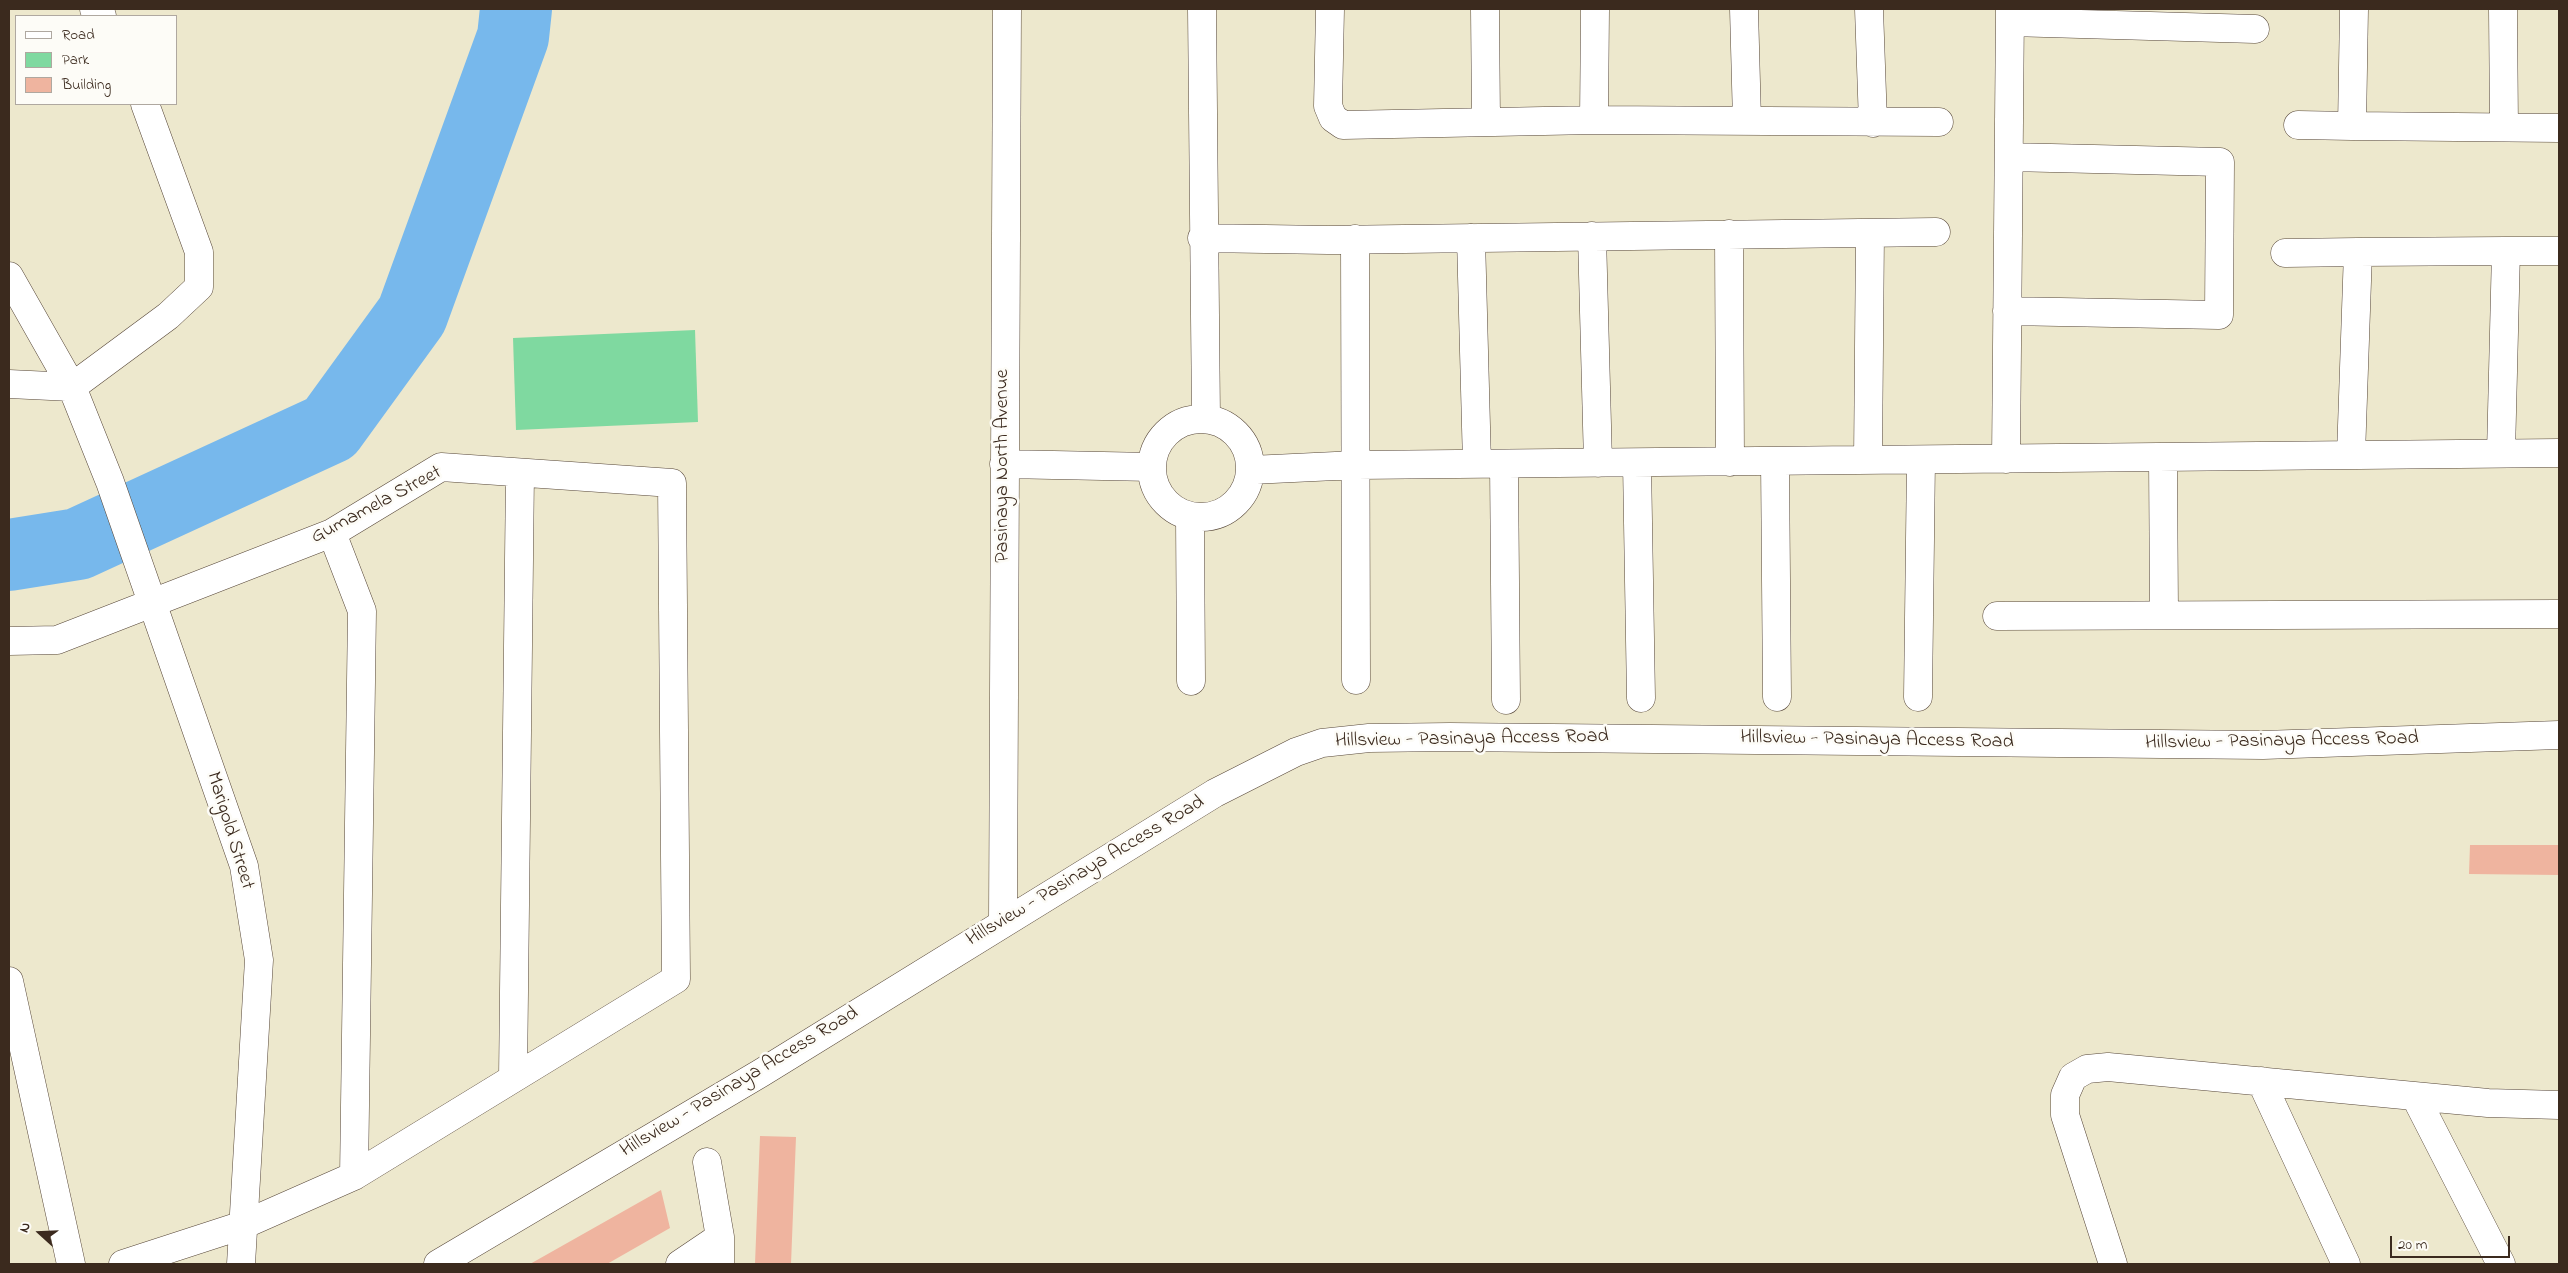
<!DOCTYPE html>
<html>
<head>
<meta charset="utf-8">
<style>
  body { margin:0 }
  #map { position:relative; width:2568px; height:1273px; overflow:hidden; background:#ede8cd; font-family:"Indie Flower",sans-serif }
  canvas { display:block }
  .frame { position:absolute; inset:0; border:10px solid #3b2a1e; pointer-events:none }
  .legend { position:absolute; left:15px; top:15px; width:162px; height:90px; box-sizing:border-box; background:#fdfcf7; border:1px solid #afa8a0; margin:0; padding:6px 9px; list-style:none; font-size:15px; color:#3b2a1e }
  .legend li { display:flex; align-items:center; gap:10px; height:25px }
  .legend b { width:25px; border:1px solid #afa8a0 }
  .north { position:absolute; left:15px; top:1208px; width:50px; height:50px; -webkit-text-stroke:4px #fdfcf7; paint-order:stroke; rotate:290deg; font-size:14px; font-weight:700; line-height:20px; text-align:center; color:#3b2a1e }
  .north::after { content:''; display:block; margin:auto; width:18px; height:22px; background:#3b2a1e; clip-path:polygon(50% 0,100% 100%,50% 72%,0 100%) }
  .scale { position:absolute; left:2390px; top:1236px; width:120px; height:22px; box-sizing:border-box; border:2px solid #3b2a1e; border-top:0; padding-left:6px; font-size:15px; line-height:18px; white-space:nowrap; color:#3b2a1e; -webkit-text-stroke:4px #fdfcf7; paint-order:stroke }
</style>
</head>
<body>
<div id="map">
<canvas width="2568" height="1273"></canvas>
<div class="frame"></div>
<ul class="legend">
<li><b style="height:6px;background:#fff"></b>Road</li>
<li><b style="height:14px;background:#7fd9a0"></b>Park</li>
<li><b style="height:14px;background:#efb49f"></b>Building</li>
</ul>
<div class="north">N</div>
<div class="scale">20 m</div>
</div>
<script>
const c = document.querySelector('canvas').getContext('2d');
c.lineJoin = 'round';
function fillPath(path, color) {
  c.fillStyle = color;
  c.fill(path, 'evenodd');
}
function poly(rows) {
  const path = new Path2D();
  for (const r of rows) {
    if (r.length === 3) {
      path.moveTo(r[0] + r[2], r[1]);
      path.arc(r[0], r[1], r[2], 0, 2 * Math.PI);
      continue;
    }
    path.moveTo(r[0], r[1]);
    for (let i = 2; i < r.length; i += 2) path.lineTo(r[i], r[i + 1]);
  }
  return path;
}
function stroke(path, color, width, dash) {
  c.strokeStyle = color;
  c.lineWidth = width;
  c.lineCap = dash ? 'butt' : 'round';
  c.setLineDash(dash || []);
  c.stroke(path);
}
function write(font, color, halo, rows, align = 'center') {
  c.font = font + ' "Indie Flower",sans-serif';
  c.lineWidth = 5;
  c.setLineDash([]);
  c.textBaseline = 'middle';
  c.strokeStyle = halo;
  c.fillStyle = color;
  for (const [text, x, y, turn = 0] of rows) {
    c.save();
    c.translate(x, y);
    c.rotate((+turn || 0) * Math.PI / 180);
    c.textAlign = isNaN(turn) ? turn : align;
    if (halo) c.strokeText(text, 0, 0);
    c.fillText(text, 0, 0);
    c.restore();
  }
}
fillPath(poly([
  [695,330,698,422,516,430,513,338]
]), '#7fd9a0');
stroke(poly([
  [9,555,78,544,330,428,412,315,513,37,516,9]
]), '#77b8ec', 72);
fillPath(poly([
  [2470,845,2559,845,2559,875,2469,874],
  [760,1136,796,1137,791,1264,755,1264],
  [661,1190,670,1228,607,1264,530,1264]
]), '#efb49f');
const minor = poly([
  [94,9,102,16],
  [1202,9,1206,418],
  [1330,9,1328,106,1333,118,1343,125,1594,120,1939,122],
  [1485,9,1486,121],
  [1744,9,1747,121],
  [1869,9,1873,123],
  [2354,9,2352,126,2559,128],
  [2503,9,2504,127],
  [2010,22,2255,29],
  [1594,120,1595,9],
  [2298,125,2352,126],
  [1729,234,1730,462],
  [1592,236,1598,463],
  [1202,238,1328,240,1936,232],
  [1471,238,1477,464],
  [1355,239,1356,680],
  [2285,253,2358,252],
  [9,276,72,387,110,482,244,866,259,960,241,1264],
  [2007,311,2219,315,2220,162,2009,157],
  [9,384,72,387,168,316,199,287,199,252,145,104],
  [1201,468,49],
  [2501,453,2506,251,2559,251],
  [2351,455,2358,252,2506,251],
  [2163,458,2164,614],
  [2006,459,2010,9],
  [1868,460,1870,233],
  [1775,462,1777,697],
  [1637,463,1641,698],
  [1004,464,1152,467],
  [1504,464,1506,700],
  [1251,470,1357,465,2559,453],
  [1190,516,1191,681],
  [332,533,362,611,354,1176],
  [1997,616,2559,614],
  [9,641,57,640,332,533,441,467,672,483,676,979,354,1176,243,1225,123,1264],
  [1918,697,1921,460],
  [1003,922,1007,9],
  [9,981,71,1264],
  [513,1078,520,473],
  [2261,1081,2346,1264],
  [2415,1096,2501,1264],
  [707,1162,720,1237,720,1264],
  [438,1264,761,1073,1215,793,1296,752,1322,743,1369,738,1450,737,2263,745,2559,735],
  [680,1264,720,1237],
  [2113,1264,2065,1115,2065,1095,2073,1077,2087,1069,2108,1067,2488,1103,2559,1105]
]);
stroke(minor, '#564638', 29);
stroke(minor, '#fff', 28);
write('20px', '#3b2a1e', '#fdfcf7', [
  ["Pasinaya North Avenue",1004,466,-90],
  ["Gumamela Street",377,506,-28],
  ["Hillsview - Pasinaya Access Road",1472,740,-1],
  ["Hillsview - Pasinaya Access Road",1877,741,1],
  ["Hillsview - Pasinaya Access Road",2282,742,-1],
  ["Marigold Street",229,831,73],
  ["Hillsview - Pasinaya Access Road",1086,872,-31],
  ["Hillsview - Pasinaya Access Road",740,1083,-31]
]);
</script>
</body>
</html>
